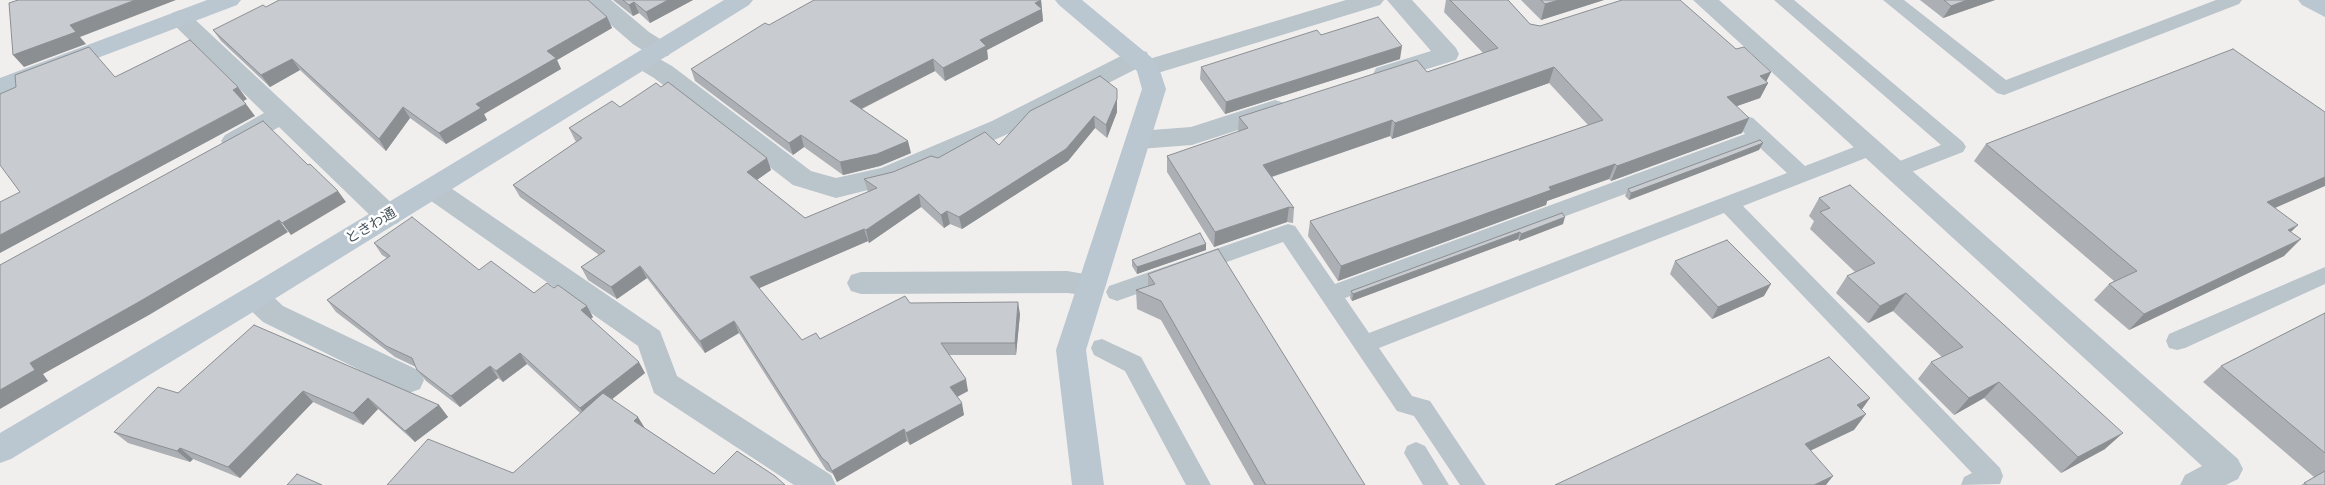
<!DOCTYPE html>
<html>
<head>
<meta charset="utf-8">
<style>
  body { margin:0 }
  canvas { display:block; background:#f1eeee }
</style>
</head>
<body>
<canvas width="2325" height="485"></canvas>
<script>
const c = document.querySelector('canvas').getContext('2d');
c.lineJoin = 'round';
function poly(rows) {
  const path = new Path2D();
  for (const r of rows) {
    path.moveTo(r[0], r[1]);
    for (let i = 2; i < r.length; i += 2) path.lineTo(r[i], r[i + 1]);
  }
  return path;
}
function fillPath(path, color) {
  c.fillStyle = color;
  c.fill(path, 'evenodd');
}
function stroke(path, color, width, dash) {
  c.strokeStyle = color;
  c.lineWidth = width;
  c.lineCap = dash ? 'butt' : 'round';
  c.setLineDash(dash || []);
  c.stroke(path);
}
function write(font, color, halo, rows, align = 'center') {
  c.font = font + ' "PT Sans Narrow","Noto Sans JP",sans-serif';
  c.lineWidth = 5;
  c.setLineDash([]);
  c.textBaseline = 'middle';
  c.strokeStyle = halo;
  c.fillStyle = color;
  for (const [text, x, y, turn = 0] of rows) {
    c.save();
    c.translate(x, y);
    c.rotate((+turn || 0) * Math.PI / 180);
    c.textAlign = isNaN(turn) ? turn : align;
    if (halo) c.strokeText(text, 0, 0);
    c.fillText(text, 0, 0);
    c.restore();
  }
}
fillPath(poly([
  [1774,0,1794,0,1963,142,1966,147,1963,152,1901,176,1894,178,1887,176,1884,171,1887,166,1941,145,1774,0],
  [1883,0,1904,0,2006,80,2216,0,2242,0,2239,4,2004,95,1997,93,1883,0],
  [1746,116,1753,118,1805,166,1862,144,1869,142,1876,144,1879,149,1876,154,1743,206,2000,468,2003,476,2000,484,1961,485,1964,477,1972,473,1724,213,1379,348,1412,396,1430,401,1486,485,1460,485,1414,416,1397,411,1283,242,1117,301,1109,298,1106,292,1109,286,1288,224,1295,226,1335,284,1745,134,1736,123,1739,118,1746,116],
  [1757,145,1787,173,1369,333,1345,298,1757,145],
  [2325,267,2325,284,2185,348,2177,350,2169,348,2166,341,2169,334,2325,267],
  [1102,339,1141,357,1211,485,1186,485,1125,371,1094,355,1091,348,1094,341,1102,339],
  [1416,442,1425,446,1449,485,1423,485,1404,453,1407,446,1416,442]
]), '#bac4cb');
fillPath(poly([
  [584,0,611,0,649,32,668,44,672,50,668,56,656,57,672,66,811,171,836,178,881,168,992,121,1129,52,1138,50,1147,52,1149,59,1346,0,1384,0,1380,5,1148,76,1139,74,1136,69,1010,133,896,183,836,198,793,185,654,78,634,66,631,60,634,54,647,53,633,44,588,5,584,0],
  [1387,0,1412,0,1456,48,1459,54,1456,60,1385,82,1376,80,1373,74,1376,68,1431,51,1387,0],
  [1693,0,1719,0,2238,459,2243,469,2238,479,2226,485,2180,485,2185,475,2202,466,1693,0],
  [180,10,188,13,398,209,402,216,398,223,388,226,378,223,279,127,243,147,234,150,225,147,221,141,225,135,264,113,172,23,168,18,172,13,180,10],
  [1275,100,1284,103,1288,109,1284,115,1192,145,1139,149,1130,146,1126,140,1130,134,1139,131,1191,127,1275,100],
  [433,179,442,182,660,331,677,376,831,475,836,485,794,485,654,393,638,346,424,196,420,189,424,182,433,179],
  [1067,271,1102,277,1106,285,1102,293,1092,296,1067,293,861,294,851,291,847,283,851,275,861,272,1067,271],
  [255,286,265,289,283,306,420,371,424,380,420,389,409,393,398,389,263,322,245,305,241,297,245,289,255,286]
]), '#bac4cb');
fillPath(poly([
  [207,0,241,0,237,5,0,95,0,78,207,0],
  [724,0,753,0,749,5,276,298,11,459,0,463,0,433,256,282,724,0],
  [1055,0,1082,0,1157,62,1166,89,1086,350,1104,485,1072,485,1056,350,1142,89,1137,71,1059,5,1055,0],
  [2298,0,2325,0,2325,17,2302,5,2298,0]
]), '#bac7d0');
fillPath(poly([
  [613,0,693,0,650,23,639,13,633,16],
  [1041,0,1043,21,987,50,988,59,945,81,935,71,862,109,911,153,880,166,843,175,804,147,793,155,695,81,691,69,769,25],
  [1446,0,1508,0,1530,24,1540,26,1736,49,1771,72,1766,81,1768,83,1760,98,1737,106,1742,133,1611,181,1609,179,1547,201,1546,205,1338,281,1308,236,1310,221,1588,125,1549,83,1392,139,1390,136,1272,177,1294,208,1293,223,1287,222,1214,247,1167,172,1167,156,1238,132,1239,117,1427,72,1483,53,1444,12],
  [1521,0,1604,0,1541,20],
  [1920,0,1995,0,1943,18],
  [266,7,607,17,612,28,557,60,561,69,484,114,487,120,446,144,410,118,386,151,300,70,270,87,221,41,213,30],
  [1321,35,1400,59,1225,114,1200,79,1201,67],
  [620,107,771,170,757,180,805,218,868,192,864,179,893,172,938,158,999,145,1030,111,1117,112,1107,138,1095,128,1068,161,962,229,950,224,944,228,921,207,869,243,868,241,759,288,802,340,820,339,910,303,1020,314,1016,355,949,355,968,391,957,397,964,415,910,445,907,441,837,482,833,474,826,470,739,333,705,353,647,278,617,299,588,280,581,267,599,255,520,197,513,185,576,142,569,128],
  [1986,144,2275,208,2291,232,2284,256,2129,330,2094,300,2109,284,2114,281,1974,161],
  [1759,150,1723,164,1629,200,1625,196,1628,189],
  [1819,198,2105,449,2061,473,1984,398,1954,415,1918,379,1931,362,1942,357,1893,311,1868,323,1836,293,1847,276,1855,272,1810,229,1814,221,1809,216],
  [1562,213,1563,224,1519,241,1518,239,1352,301,1350,298,1351,291],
  [374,243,479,270,593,317,591,319,645,373,612,399,645,429,714,474,775,476,513,473,580,413,527,364,503,382,498,378,460,407,426,381,417,370,416,367,395,357,336,312,327,300,387,258,382,255],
  [1206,244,1206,250,1137,274,1132,266,1132,260],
  [1675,261,1764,296,1712,319,1670,274],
  [1148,274,1365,485,1254,485,1161,320,1137,309,1136,290,1148,286],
  [2325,313,2325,485,2301,485,2314,477,2203,382,2221,366],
  [254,325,439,405,448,417,415,442,378,409,363,425,313,402,240,478,193,459,190,462,128,443,114,432,178,393]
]), '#acafb4');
fillPath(poly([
  [135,0,176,0,80,37,86,44,24,67,13,55,70,25],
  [668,0,693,0,650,23,646,12],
  [1041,0,1043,21,987,50,988,59,945,81,943,68,980,40,1035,3],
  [1559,0,1604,0,1541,20,1545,4],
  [1967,0,1995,0,1943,18,1951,6],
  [634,2,639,13,633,16,629,5],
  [607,17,612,28,557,60,561,69,484,114,487,120,446,144,439,133,547,51],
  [1402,46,1400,59,1225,114,1226,102],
  [292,59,300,70,270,87,261,75],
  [933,59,935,71,853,113,850,101],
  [1554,67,1549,83,1392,139,1395,123],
  [1771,72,1765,84,1768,83,1760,98,1720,112,1727,97,1760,76],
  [238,87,247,99,242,102,233,90],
  [1117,89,1117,112,1107,138,1106,125],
  [246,104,255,116,0,253,0,235],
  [403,107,410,118,386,151,379,139],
  [1094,116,1095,128,1068,161,962,229,959,217],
  [1749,118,1742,133,1611,181,1617,166],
  [1392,120,1390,136,1262,180,1263,165],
  [801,135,804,147,793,155,789,143],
  [908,141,911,153,880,166,843,175,840,162],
  [1763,143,1759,150,1723,164,1629,200,1631,193],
  [767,158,771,170,751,184,747,172],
  [1615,164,1609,179,1547,201,1546,205,1338,281,1341,266,1549,187],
  [2325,177,2325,186,2250,219,2267,202],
  [338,191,346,202,291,235,282,223],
  [919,194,921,207,869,243,866,230],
  [1289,207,1287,222,1214,247,1215,232],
  [947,211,950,224,944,228,941,215],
  [1565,217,1563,224,1519,241,1521,234],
  [279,220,288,232,149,315,43,374,48,381,0,409,0,390,30,363],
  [2298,225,2281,242,2288,230],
  [864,229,868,241,755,290,750,277],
  [1520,232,1518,239,1352,301,1353,294],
  [2301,239,2284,256,2129,330,2144,314],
  [1206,244,1206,250,1137,274,1137,267],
  [640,266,647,278,617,299,611,287],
  [1771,284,1764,296,1712,319,1718,307],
  [1906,293,1893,311,1868,323,1880,306],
  [1018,302,1020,314,1016,355,1015,343],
  [587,306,593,317,588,321,581,310],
  [734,321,739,333,705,353,700,341],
  [520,353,527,364,503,382,496,371],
  [639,362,645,373,587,419,580,408],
  [490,366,498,378,460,407,451,396],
  [966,379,968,391,953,399,950,387],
  [1999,382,1984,398,1954,415,1969,398],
  [303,391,313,402,240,478,228,467],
  [368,398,378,409,363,425,353,413],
  [1870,398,1858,415,1857,405],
  [962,403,964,415,910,445,906,433],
  [439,405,448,417,415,442,405,431],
  [1866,414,1854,430,1793,459,1805,444],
  [638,417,646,430,634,421],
  [904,429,907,441,837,482,832,471],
  [2123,433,2105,449,2061,473,2078,457],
  [180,448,193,459,190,462,177,451],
  [1833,476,1826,485,1814,485]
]), '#8c8f92');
const building = poly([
  [18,0,135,0,70,25,76,32,13,55,9,3,18,0],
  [279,0,588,0,607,17,547,51,556,58,476,104,481,108,439,133,403,107,379,139,292,59,261,75,213,30,263,5,266,7,279,0],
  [623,0,668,0,646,12,634,2,629,5,623,0],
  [814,0,1041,0,1035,3,1042,9,980,40,986,46,943,68,933,59,850,101,908,141,877,154,840,162,801,135,789,143,691,69,765,23,769,25,814,0],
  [1450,0,1508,0,1530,24,1540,26,1622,0,1680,0,1736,49,1744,47,1771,72,1760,76,1768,83,1727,97,1749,118,1617,166,1615,164,1549,187,1551,190,1341,266,1310,221,1603,120,1554,67,1395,123,1392,120,1263,165,1294,208,1289,207,1215,232,1167,156,1248,128,1239,117,1417,60,1427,72,1498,48,1450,0],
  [1541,0,1559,0,1545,4,1541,0],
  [1944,0,1967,0,1951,6,1944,0],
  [1378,17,1402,46,1226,102,1201,67,1317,30,1321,35,1378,17],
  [190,40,238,87,233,90,246,104,0,235,0,202,20,192,0,165,0,94,16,87,15,75,89,47,115,77,190,40],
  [2233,49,2325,112,2325,177,2267,202,2298,225,2288,230,2301,239,2144,314,2109,284,2137,271,1986,144,2233,49],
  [1100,76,1117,89,1117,99,1106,125,1094,116,1066,149,959,217,947,211,941,215,919,194,866,230,864,229,750,277,802,340,816,333,820,339,905,296,910,303,1018,302,1015,343,941,343,966,379,950,387,962,403,906,433,904,429,832,471,828,463,822,458,734,321,700,341,640,266,611,287,581,267,605,251,513,185,582,138,569,128,612,101,620,107,656,83,661,87,668,82,767,158,747,172,805,218,877,188,864,179,893,172,931,156,938,158,985,132,999,145,1030,111,1100,76],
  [263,121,308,165,310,164,338,191,282,223,279,220,137,303,30,363,35,370,0,390,0,265,263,121],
  [1760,140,1763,143,1727,157,1631,193,1628,189,1760,140],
  [1850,185,2123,433,2078,457,1999,382,1969,398,1931,362,1963,347,1906,293,1880,306,1847,276,1875,263,1820,212,1830,208,1819,198,1850,185],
  [1562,213,1565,217,1521,234,1520,232,1353,294,1351,291,1562,213],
  [412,217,479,270,491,261,534,293,547,283,554,288,558,285,587,306,581,310,639,362,580,408,520,353,496,371,490,366,451,396,417,370,412,358,386,346,327,300,390,256,374,243,412,217],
  [1200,233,1206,244,1137,267,1132,260,1200,233],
  [1727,240,1771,284,1718,307,1675,261,1727,240],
  [1218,249,1365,485,1266,485,1161,301,1136,290,1155,284,1148,274,1218,249],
  [2325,313,2325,453,2221,366,2325,313],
  [254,325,439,405,405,431,368,398,353,413,303,391,228,467,180,448,177,451,114,432,158,387,178,393,254,325],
  [1829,357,1870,398,1857,405,1866,414,1805,444,1833,476,1814,485,1555,485,1829,357],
  [603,393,638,417,634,421,714,474,737,451,775,476,785,485,387,485,428,439,513,473,603,393],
  [2325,471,2325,485,2307,485,2304,483,2325,471],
  [297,474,322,485,287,485,297,474]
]);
fillPath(building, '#c8ccd1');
stroke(building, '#8c8f92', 1);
write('14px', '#47545b', '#fff', [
  ["ときわ通",371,226,-31]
]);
</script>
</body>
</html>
